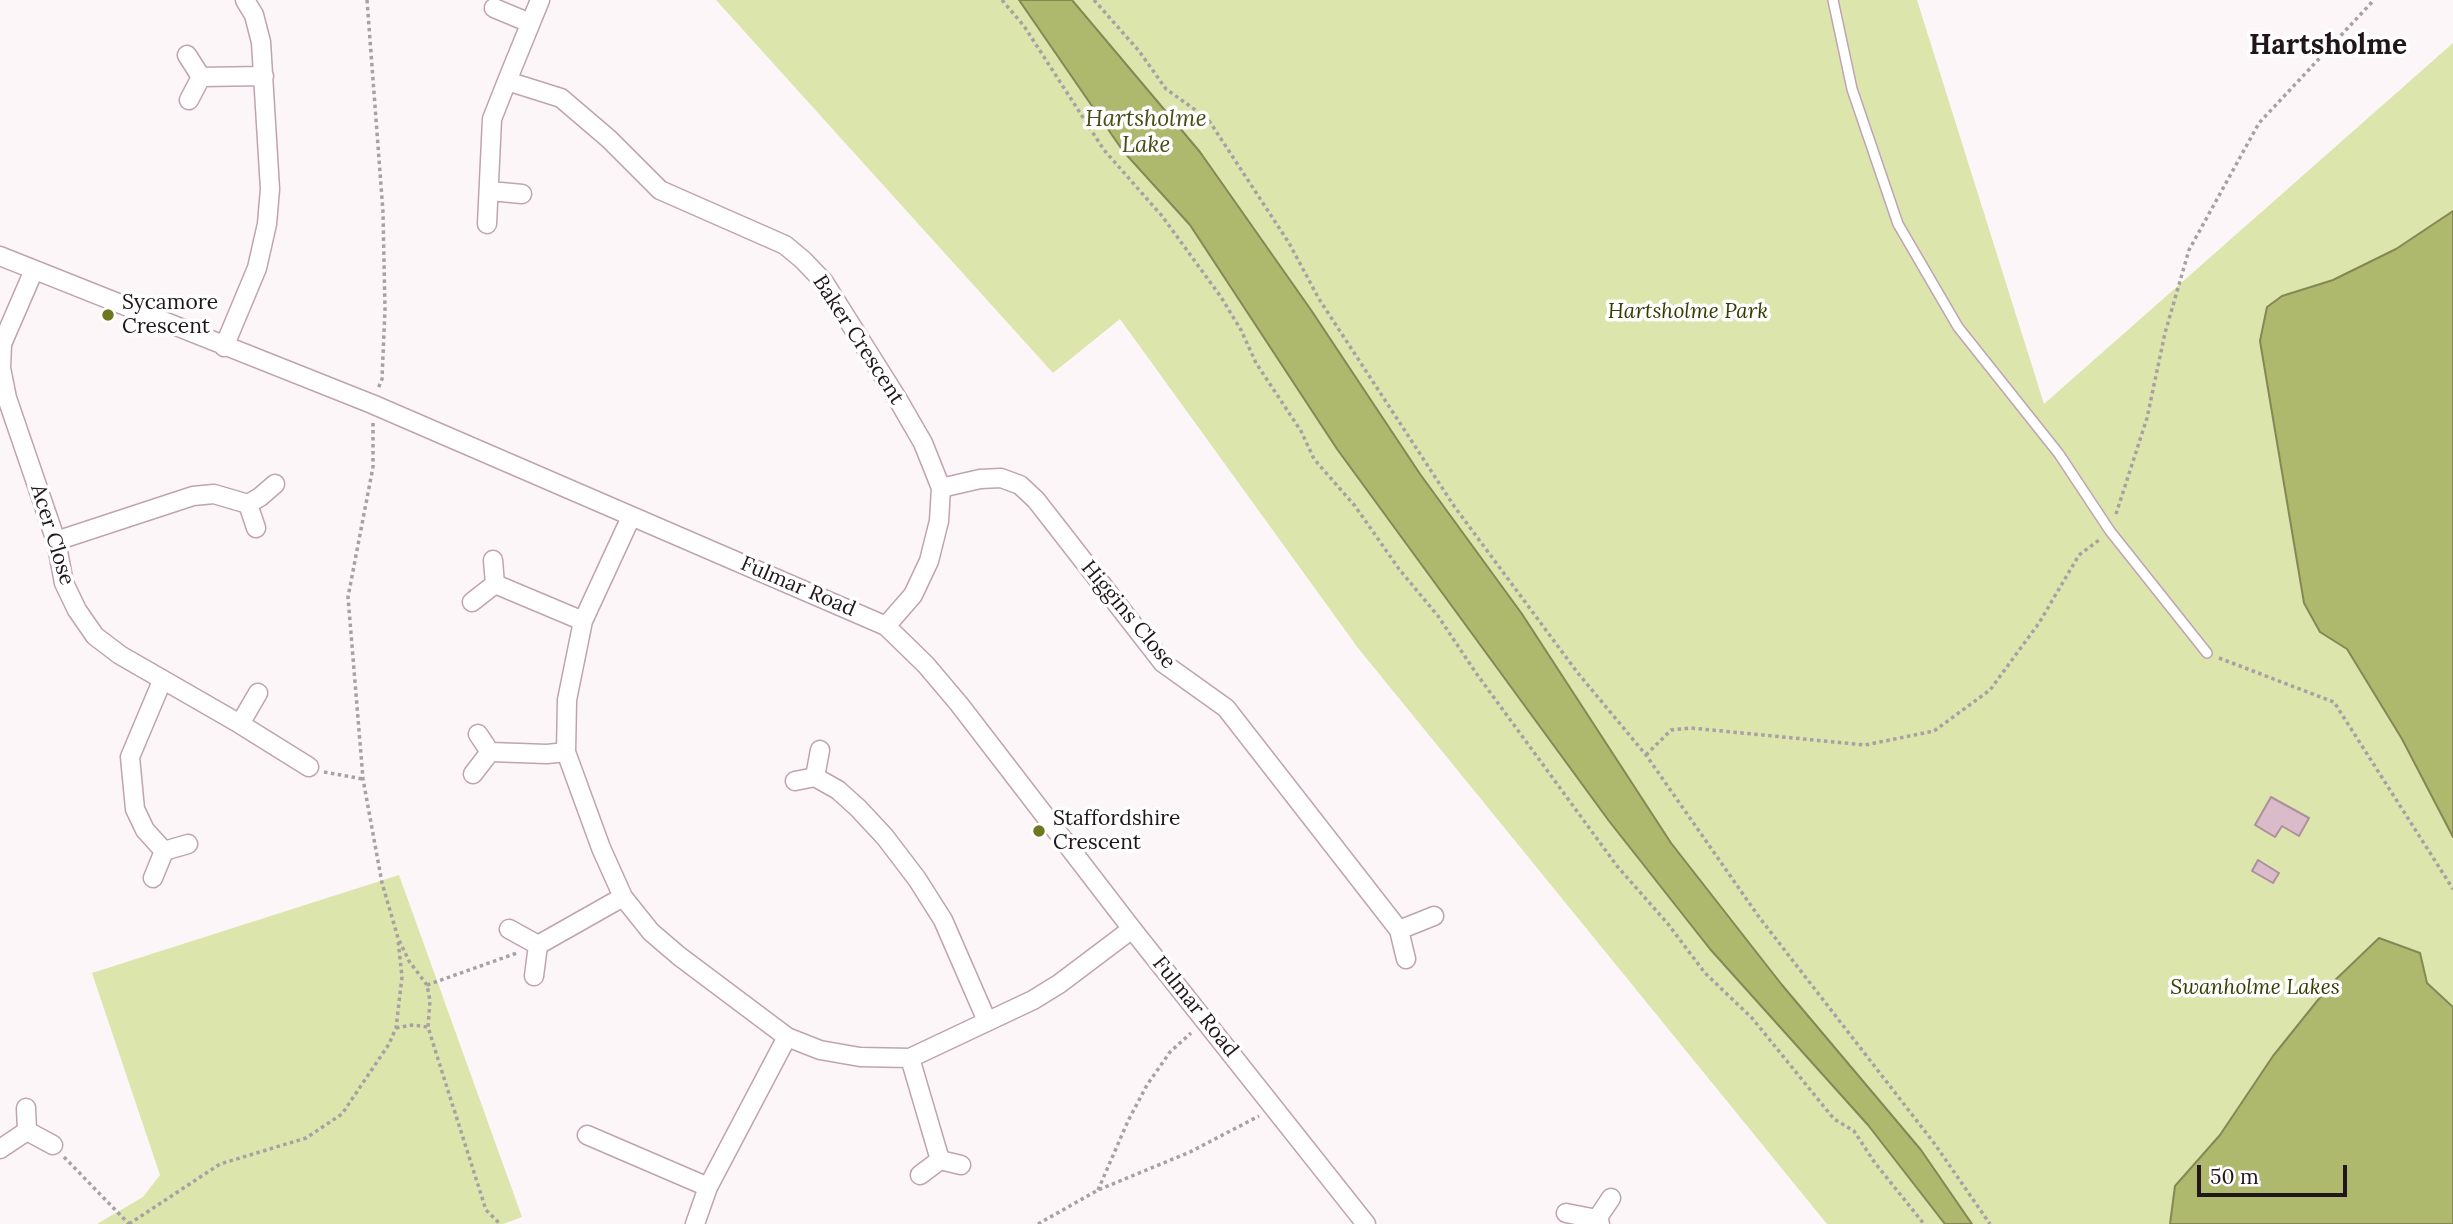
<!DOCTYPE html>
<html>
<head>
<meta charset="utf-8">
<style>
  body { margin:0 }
  #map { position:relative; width:2453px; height:1224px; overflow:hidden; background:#fcf6f9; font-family:Lora,serif }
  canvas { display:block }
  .scale { position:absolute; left:2197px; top:1165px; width:150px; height:32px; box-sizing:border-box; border:4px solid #21161c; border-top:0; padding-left:9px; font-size:21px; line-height:24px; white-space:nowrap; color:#21161c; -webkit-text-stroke:5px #fff; paint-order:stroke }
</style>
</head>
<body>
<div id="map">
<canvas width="2453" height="1224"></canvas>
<div class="scale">50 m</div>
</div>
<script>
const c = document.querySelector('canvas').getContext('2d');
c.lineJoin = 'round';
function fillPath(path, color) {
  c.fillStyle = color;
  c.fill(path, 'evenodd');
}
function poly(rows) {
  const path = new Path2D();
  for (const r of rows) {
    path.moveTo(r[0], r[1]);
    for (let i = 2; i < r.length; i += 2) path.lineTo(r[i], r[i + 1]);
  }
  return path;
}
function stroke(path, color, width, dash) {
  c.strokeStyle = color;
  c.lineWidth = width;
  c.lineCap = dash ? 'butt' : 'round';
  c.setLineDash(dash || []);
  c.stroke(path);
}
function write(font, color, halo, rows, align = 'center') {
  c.font = font + ' Lora,serif';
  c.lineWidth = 7;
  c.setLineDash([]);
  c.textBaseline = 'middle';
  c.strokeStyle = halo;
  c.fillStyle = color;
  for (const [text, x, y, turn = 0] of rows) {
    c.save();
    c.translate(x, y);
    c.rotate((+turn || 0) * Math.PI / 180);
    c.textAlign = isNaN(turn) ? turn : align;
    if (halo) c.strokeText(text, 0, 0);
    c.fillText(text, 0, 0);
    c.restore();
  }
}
fillPath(poly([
  [716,0,1019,0,1123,151,1190,225,1337,449,1609,821,1710,949,1868,1125,1945,1224,1827,1224,1358,648,1120,319,1053,373],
  [1072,0,1917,0,2044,404,2453,43,2453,1224,1972,1224,1921,1150,1782,985,1671,843,1522,614,1420,474,1311,310,1200,152],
  [399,875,522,1217,503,1224,97,1224,143,1197,160,1175,92,973]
]), '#dce5ac');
const water = poly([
  [1019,0,1072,0,1200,152,1311,310,1420,474,1522,614,1671,843,1782,985,1921,1150,1972,1224,1945,1224,1868,1125,1710,949,1609,821,1337,449,1190,225,1123,151,1019,0],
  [2453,211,2453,837,2402,739,2347,649,2320,632,2304,603,2260,341,2267,307,2282,296,2333,280,2396,249,2453,211],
  [2379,938,2420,953,2427,983,2453,1007,2453,1224,2170,1224,2175,1186,2220,1135,2273,1056,2330,985,2379,938]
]);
fillPath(water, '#afb96d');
stroke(water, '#848855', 2);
const building = poly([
  [2271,797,2309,818,2299,836,2282,826,2275,837,2255,825,2271,797],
  [2258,860,2279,873,2273,883,2252,871,2258,860]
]);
fillPath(building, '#d9bbca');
stroke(building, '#ac909e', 2);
const lane = poly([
  [1833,0,1852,89,1898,224,1958,327,2059,454,2110,531,2207,653]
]);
const street = poly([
  [494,8,530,23],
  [187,55,201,77,189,100],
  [201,77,264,76],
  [507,81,540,0],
  [490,191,522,194],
  [487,224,492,119,507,81,561,98,609,139,660,190,785,245,803,260,824,282,897,398,923,443,941,488,939,521,929,561,913,595,886,626],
  [0,256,372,404,886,626,926,665,959,704,1132,929,1366,1224],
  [34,270,2,344,1,368,7,398,56,541,64,583,77,610,95,636,120,655,240,724,309,767],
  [224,347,257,268,267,224,270,189,261,42,254,15,245,0],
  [941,488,980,479,1001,478,1020,485,1036,500,1163,663,1226,708,1399,930,1406,959],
  [248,504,256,528],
  [631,517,583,621,567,700,566,752,601,848,623,897,651,932,679,956,787,1037,820,1050,860,1057,910,1058,1033,1000,1059,984,1132,929],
  [56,541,193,496,214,494,248,504,260,497,275,484],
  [495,584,583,621],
  [472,602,495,584,493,560],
  [162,681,130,757,135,809,145,830,164,851],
  [240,724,258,693],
  [490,752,547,754,566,752],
  [473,774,490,752,478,734],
  [815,777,820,750],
  [795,781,815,777,838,790,858,808,885,837,917,879,943,920,987,1021],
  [153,878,164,851,188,844],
  [509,929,538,945,534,976],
  [1399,930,1434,916],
  [538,945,623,897],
  [910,1058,940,1160],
  [26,1108,27,1131],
  [587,1135,708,1187],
  [0,1149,27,1131,53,1145],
  [920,1175,940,1160,961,1165],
  [1566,1213,1597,1219,1600,1224],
  [1597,1219,1611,1198],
  [695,1224,708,1187,787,1037]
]);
stroke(lane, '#c0a3b2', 12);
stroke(street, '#c0a3b2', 21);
stroke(poly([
  [367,0,383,212,385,309,382,379,378,389],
  [1002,0,1024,26,1104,150,1162,216,1221,297,1241,330,1256,363,1301,431,1314,459,1355,506,1399,569,1438,616,1476,673,1617,866,1668,924,1705,973,1752,1018,1834,1119,1854,1131,1875,1163,1924,1224],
  [1094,0,1139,51,1166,89,1208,119,1289,243,1319,299,1454,506,1577,672,1646,755,1759,917,1934,1143,1990,1224],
  [373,423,373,467,348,597,363,779,382,883,398,938,409,961,427,985,430,1001,428,1027,437,1056,486,1210,500,1224],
  [2116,514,2147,418,2165,333,2189,250,2259,123,2374,0],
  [2219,658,2334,702,2453,889],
  [1646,755,1671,730,1691,728,1865,745,1934,731,1990,690,2039,623,2079,555,2099,540],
  [324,772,363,779],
  [427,985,517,953],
  [396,1028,412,1025,428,1027],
  [64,1157,129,1224],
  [1098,1190,1128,1121,1147,1085,1170,1052,1191,1033],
  [129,1224,220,1164,306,1138,342,1114,389,1044,396,1028,402,977,398,940],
  [1038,1224,1098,1190,1190,1152,1259,1116]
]), '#a8a0a4', 3.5, [3.5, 3.5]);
stroke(lane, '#fff', 9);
stroke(street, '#fff', 18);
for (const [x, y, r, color] of [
  [108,315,7,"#6f7721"],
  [1039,831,7,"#6f7721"]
]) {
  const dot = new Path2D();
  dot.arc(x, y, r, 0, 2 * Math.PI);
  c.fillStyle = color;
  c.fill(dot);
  stroke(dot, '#fff', 2.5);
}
write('21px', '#21161c', '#fff', [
  ["Sycamore",122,303],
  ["Crescent",122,327],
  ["Staffordshire",1053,819],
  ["Crescent",1053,843]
], 'left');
write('italic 21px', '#373c00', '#fff', [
  ["Hartsholme Park",1688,312],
  ["Swanholme Lakes",2255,988]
]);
write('21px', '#21161c', '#fff', [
  ["Baker Crescent",858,340,57],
  ["Acer Close",52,535,73],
  ["Fulmar Road",798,587,23],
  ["Higgins Close",1128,615,50],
  ["Fulmar Road",1195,1007,51]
]);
write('italic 23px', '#474d14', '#fff', [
  ["Hartsholme",1146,119],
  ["Lake",1146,145]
]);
write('bold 28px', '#21161c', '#fff', [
  ["Hartsholme",2328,46]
]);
</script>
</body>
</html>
